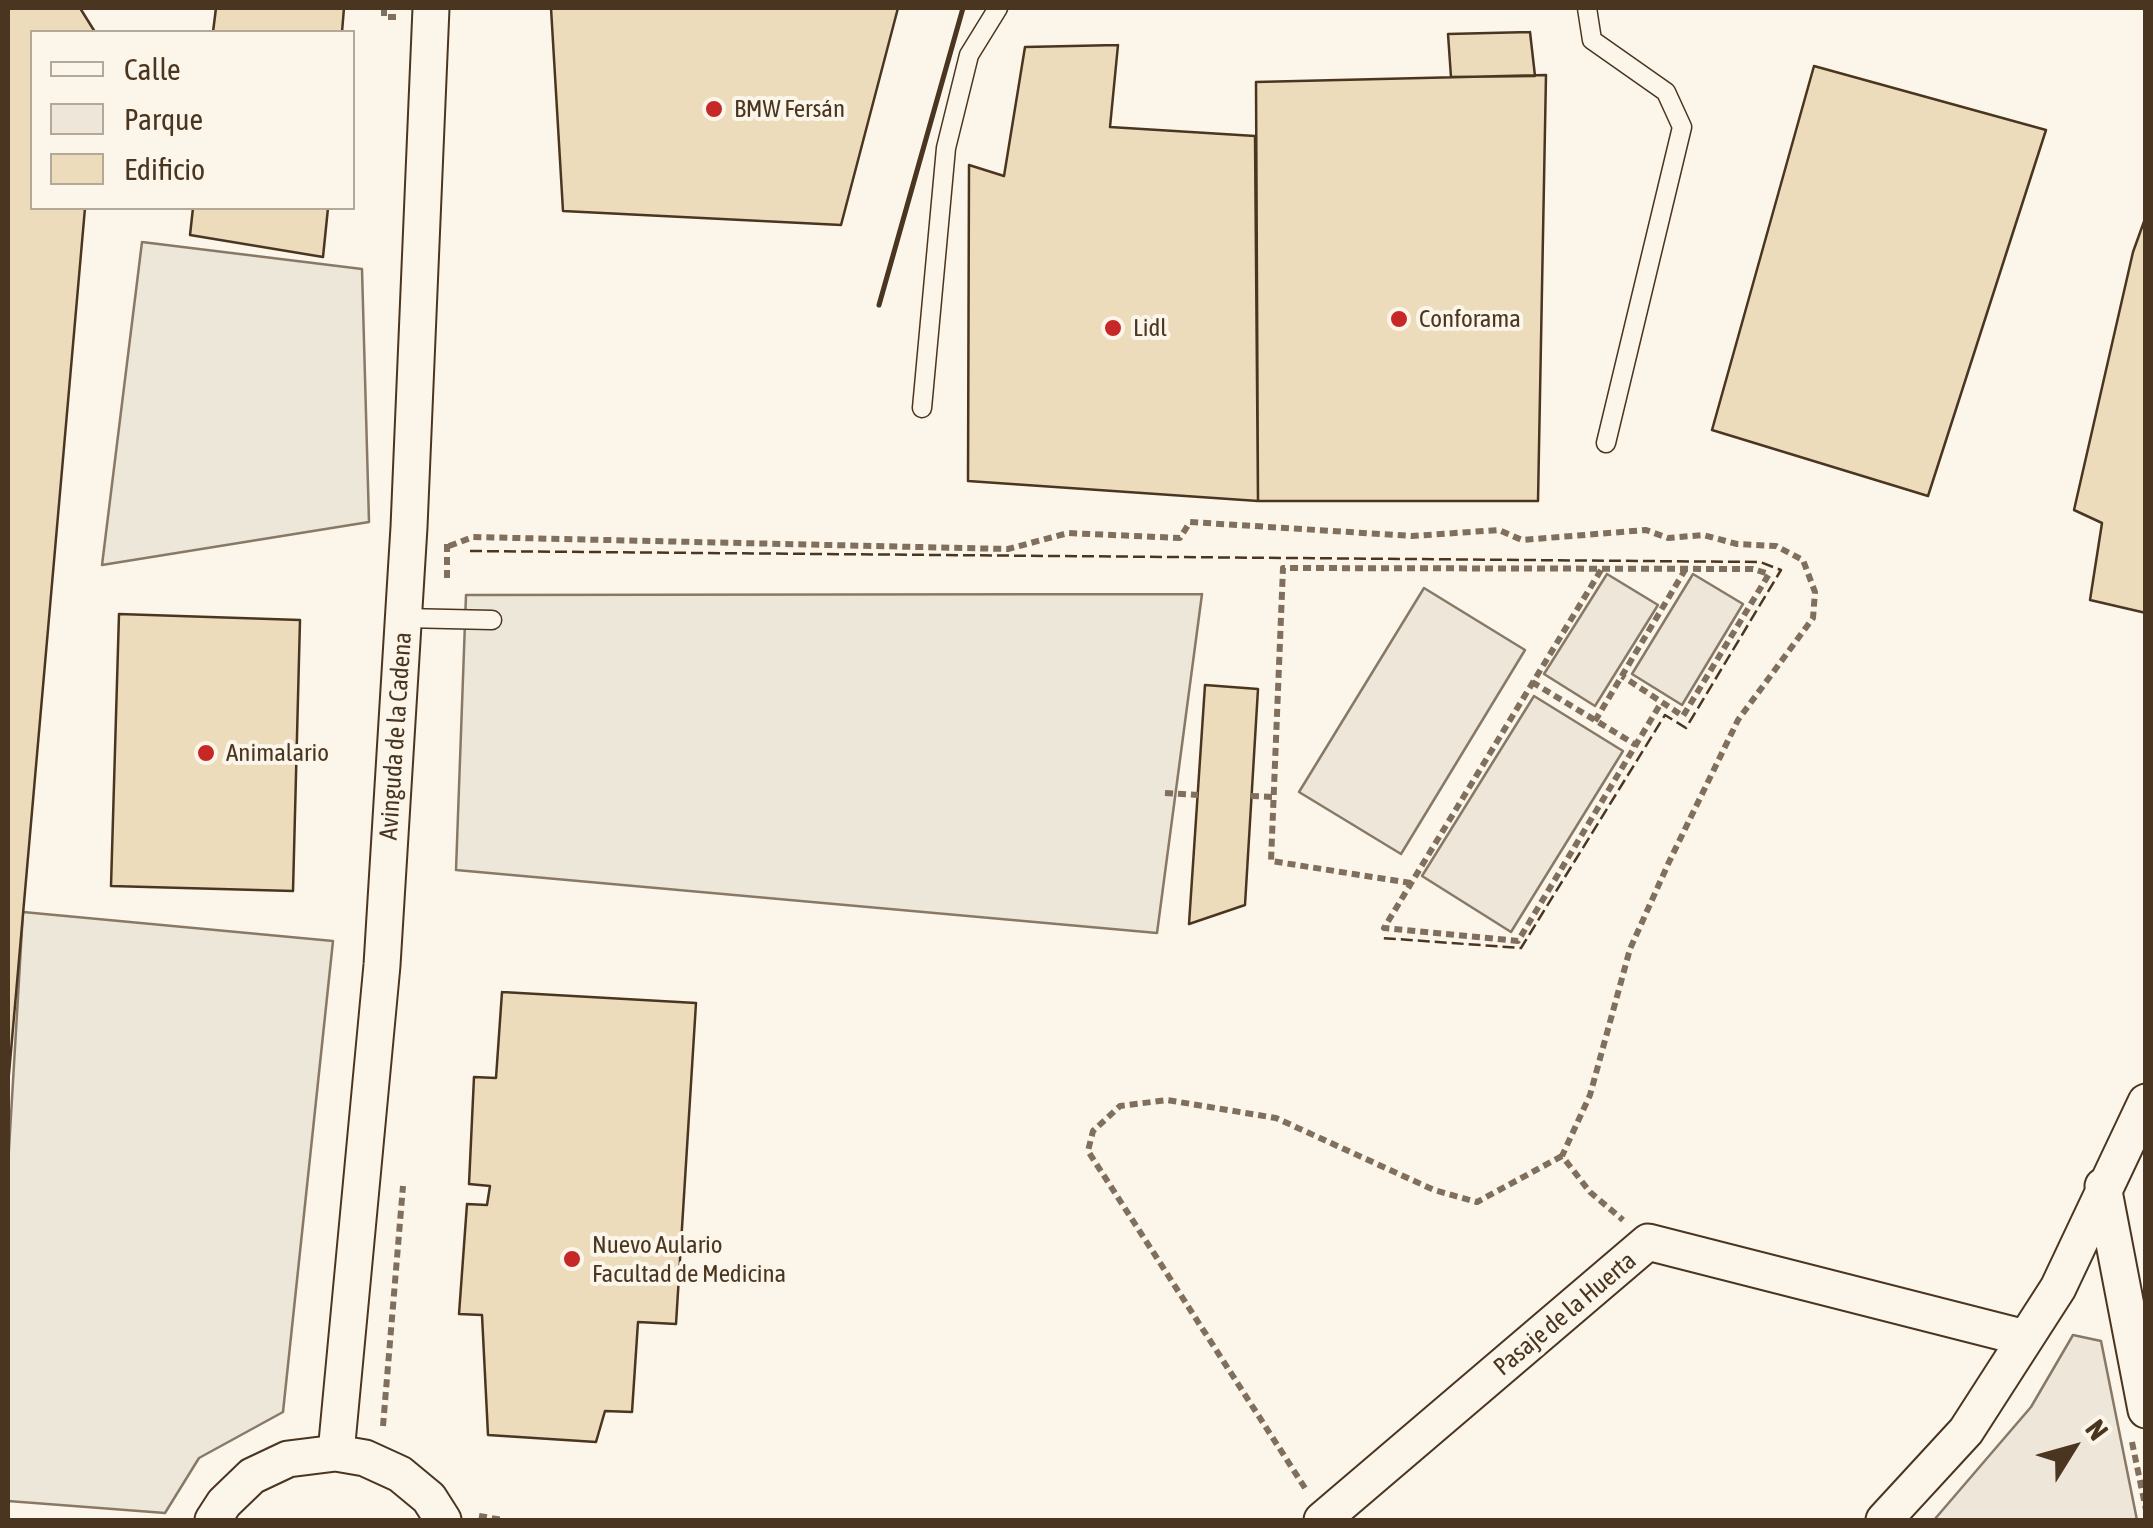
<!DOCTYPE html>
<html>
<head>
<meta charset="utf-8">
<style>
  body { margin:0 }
  #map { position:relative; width:2153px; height:1528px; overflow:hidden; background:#fbf6e9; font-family:"Asap Condensed",sans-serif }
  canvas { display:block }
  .frame { position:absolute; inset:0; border:10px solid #4a3520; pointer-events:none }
  .legend { position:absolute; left:30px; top:30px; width:325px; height:180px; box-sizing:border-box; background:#fbf6e9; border:2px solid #b4a999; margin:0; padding:12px 18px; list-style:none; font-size:30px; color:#4a3520 }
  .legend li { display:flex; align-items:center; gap:20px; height:50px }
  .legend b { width:50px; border:2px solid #b4a999 }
  .north { position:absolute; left:2023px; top:1398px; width:100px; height:100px; -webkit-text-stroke:8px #fbf6e9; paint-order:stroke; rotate:53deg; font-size:28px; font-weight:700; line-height:40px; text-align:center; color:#4a3520 }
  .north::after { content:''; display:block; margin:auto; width:35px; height:45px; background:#4a3520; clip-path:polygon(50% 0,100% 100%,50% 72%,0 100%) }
</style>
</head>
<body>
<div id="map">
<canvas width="2153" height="1528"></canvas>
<div class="frame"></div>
<ul class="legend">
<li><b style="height:12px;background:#fbf6e9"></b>Calle</li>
<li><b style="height:28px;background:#ede6d9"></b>Parque</li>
<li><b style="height:28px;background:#ecdcbc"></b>Edificio</li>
</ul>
<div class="north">N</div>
</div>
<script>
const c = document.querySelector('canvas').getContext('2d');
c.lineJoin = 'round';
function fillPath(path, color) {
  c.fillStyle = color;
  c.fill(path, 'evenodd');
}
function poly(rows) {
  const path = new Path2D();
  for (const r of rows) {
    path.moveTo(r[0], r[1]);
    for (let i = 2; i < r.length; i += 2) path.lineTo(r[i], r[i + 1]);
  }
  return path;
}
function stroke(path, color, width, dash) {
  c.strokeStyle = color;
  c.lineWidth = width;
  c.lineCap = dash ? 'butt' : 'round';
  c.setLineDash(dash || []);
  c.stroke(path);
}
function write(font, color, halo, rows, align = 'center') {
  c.font = font + ' "Asap Condensed",sans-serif';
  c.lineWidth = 8;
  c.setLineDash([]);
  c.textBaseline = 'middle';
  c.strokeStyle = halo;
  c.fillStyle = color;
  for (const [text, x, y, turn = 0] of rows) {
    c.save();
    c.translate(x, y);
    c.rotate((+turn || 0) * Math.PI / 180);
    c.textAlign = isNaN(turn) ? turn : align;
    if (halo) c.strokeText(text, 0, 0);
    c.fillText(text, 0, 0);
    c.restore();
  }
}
const green = poly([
  [1607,574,1658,605,1595,706,1544,674,1607,574],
  [1693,574,1743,604,1682,705,1632,674,1693,574],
  [1424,588,1525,650,1401,854,1299,792,1424,588],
  [1534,696,1623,751,1511,932,1422,876,1534,696],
  [2073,1335,2101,1341,2137,1520,1934,1520,2031,1407,2073,1335]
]);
fillPath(green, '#ede6d9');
stroke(green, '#887966', 2.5);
const parking = poly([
  [142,242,362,269,369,522,102,565,142,242],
  [1202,594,1157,933,456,870,466,595,1202,594],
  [23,912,333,941,283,1412,199,1458,165,1513,8,1501,8,1166,23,912]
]);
fillPath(parking, '#ede7d9');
stroke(parking, '#887966', 2.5);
const building = poly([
  [8,8,80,8,95,32,32,32,32,208,85,208,8,1085,8,8],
  [216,8,344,8,342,32,213,32,216,8],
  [551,8,898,8,841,225,563,211,551,8],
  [1530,32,1535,76,1451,77,1448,34,1530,32],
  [1118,45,1110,127,1255,136,1258,501,968,481,969,165,1004,176,1025,47,1118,45],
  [1814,66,2046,130,1928,496,1712,430,1814,66],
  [1546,75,1538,501,1258,501,1256,82,1546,75],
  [193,208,328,208,323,257,190,235,193,208],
  [2146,216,2146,613,2090,600,2102,523,2074,510,2133,252,2146,216],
  [119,614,300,620,293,891,111,886,119,614],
  [1205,685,1258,689,1245,905,1189,924,1205,685],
  [502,992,696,1003,676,1324,638,1322,632,1412,605,1411,596,1442,488,1435,482,1315,459,1314,467,1204,487,1205,490,1186,469,1184,474,1077,496,1078,502,992]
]);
fillPath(building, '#ecdcbc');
stroke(building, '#4a3520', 2.5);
const service = poly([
  [1587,8,1592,40,1666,92,1682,127,1606,443],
  [922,408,946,148,969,55,998,8],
  [404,618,492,620]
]);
const minor = poly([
  [2103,1186,2146,1410],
  [336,1453,382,965,409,527,431,8],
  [213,1520,224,1503,252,1476,288,1459,336,1453,365,1458,400,1474,429,1498,443,1520],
  [1322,1520,1648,1242,2025,1338],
  [1884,1520,1966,1431,2058,1288,2146,1102]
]);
stroke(service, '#4a3520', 21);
stroke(minor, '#4a3520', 39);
stroke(poly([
  [384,8,384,17,397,17],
  [447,544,447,580],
  [449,546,473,537,1008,549,1068,533,1180,538,1190,522,1412,536,1499,530,1522,540,1646,530,1668,538,1703,535,1737,544,1776,546,1803,560,1815,592,1813,618,1738,720,1669,862,1630,949,1590,1095,1562,1156,1590,1192,1623,1220],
  [1601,570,1384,928,1518,941,1661,703],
  [1532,682,1636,745],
  [1595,721,1685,570],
  [1165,793,1198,795],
  [1251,796,1274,797],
  [1411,883,1271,861,1283,568,1753,569,1769,574,1683,716,1622,676],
  [383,1426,403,1186],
  [2132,1442,2146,1510],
  [1305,1488,1088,1151,1093,1131,1120,1106,1167,1100,1276,1118,1434,1190,1477,1202,1562,1156],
  [479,1516,503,1520]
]), '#7f6f5c', 6, [8, 5]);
stroke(service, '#fbf6e9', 18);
stroke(minor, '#fbf6e9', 35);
stroke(poly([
  [470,551,1760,562,1781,570,1686,728,1665,715,1521,948,1382,938]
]), '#4a3520', 2.5, [12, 5]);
stroke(poly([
  [879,305,963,8]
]), '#4a3520', 5);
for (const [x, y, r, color] of [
  [714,109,10,"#c62828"],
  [1399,319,10,"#c62828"],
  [1113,328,10,"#c62828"],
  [206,753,10,"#c62828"],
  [572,1259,10,"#c62828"]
]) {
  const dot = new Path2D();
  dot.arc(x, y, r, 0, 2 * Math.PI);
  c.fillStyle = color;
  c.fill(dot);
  stroke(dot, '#fbf6e9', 4);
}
write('25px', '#4a3520', '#fbf6e9', [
  ["BMW Fersán",734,109],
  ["Conforama",1419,319],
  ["Lidl",1133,328],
  ["Animalario",226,753],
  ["Nuevo Aulario",592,1245],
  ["Facultad de Medicina",592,1274]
], 'left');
write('25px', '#4a3520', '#fbf6e9', [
  ["Avinguda de la Cadena",396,736,-86],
  ["Pasaje de la Huerta",1565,1314,-40]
]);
</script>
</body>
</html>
